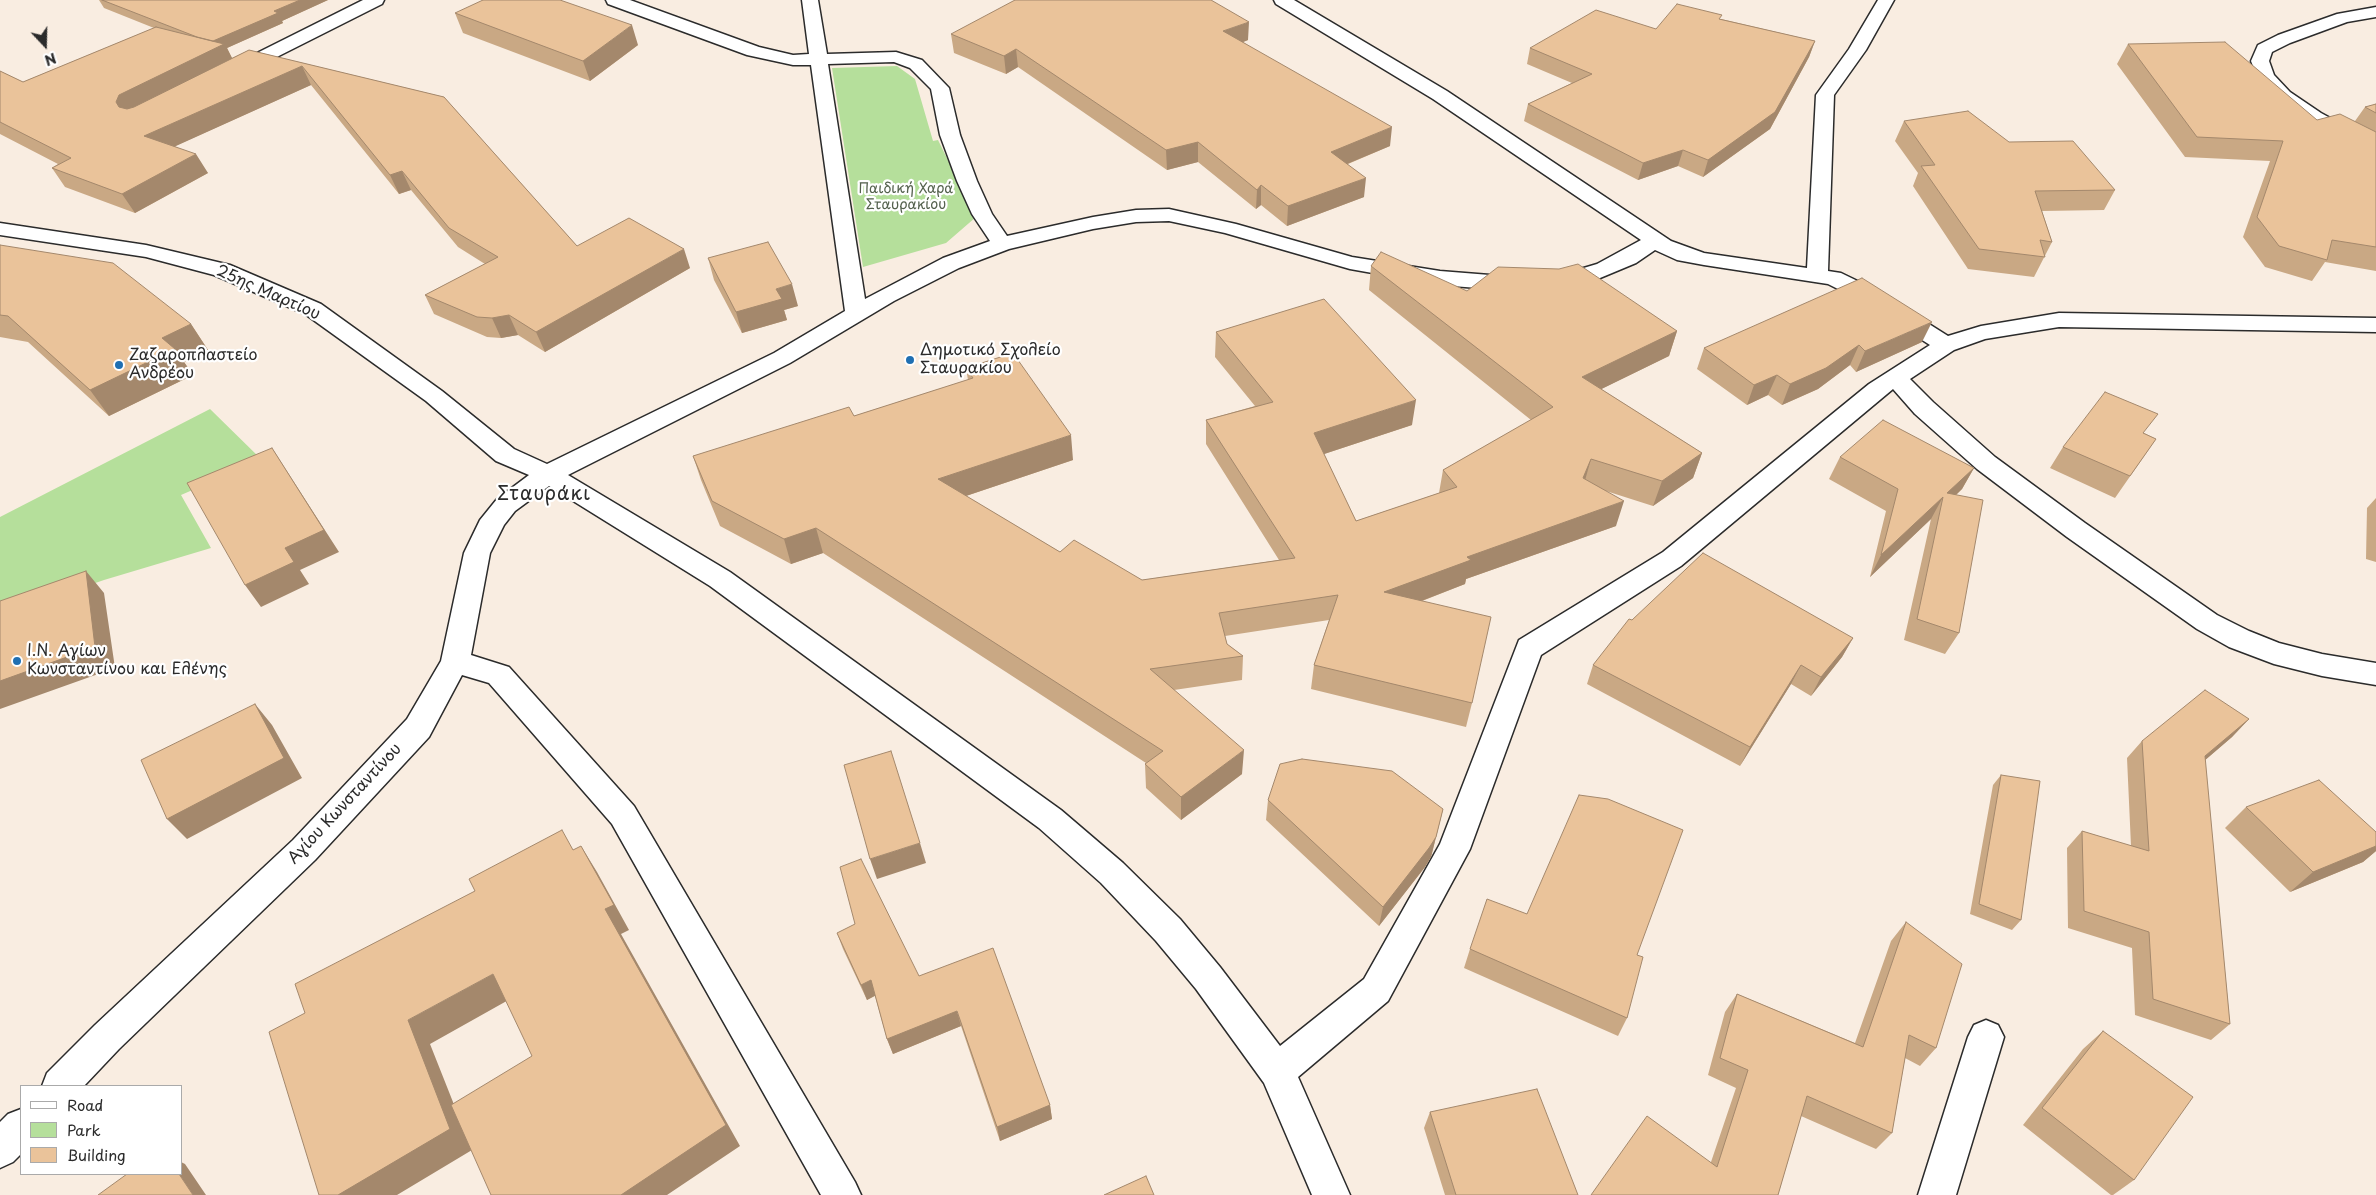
<!DOCTYPE html>
<html>
<head>
<meta charset="utf-8">
<style>
  body { margin:0 }
  #map { position:relative; width:2376px; height:1195px; overflow:hidden; background:#f9ede1; font-family:"Playpen Sans",sans-serif }
  canvas { display:block }
  .legend { position:absolute; left:20px; top:1085px; width:162px; height:90px; box-sizing:border-box; background:#fff; border:1px solid #aaa; margin:0; padding:6px 9px; list-style:none; font-size:15px; color:#2b2b2b }
  .legend li { display:flex; align-items:center; gap:10px; height:25px }
  .legend b { width:25px; border:1px solid #aaa }
  .north { position:absolute; left:20px; top:20px; width:50px; height:50px; -webkit-text-stroke:4px #fff; paint-order:stroke; rotate:159deg; font-size:14px; font-weight:700; line-height:20px; text-align:center; color:#2b2b2b }
  .north::after { content:''; display:block; margin:auto; width:18px; height:22px; background:#2b2b2b; clip-path:polygon(50% 0,100% 100%,50% 72%,0 100%) }
</style>
</head>
<body>
<div id="map">
<canvas width="2376" height="1195"></canvas>
<ul class="legend">
<li><b style="height:6px;background:#fff"></b>Road</li>
<li><b style="height:14px;background:#b5df9b"></b>Park</li>
<li><b style="height:14px;background:#eac39a"></b>Building</li>
</ul>
<div class="north">N</div>
</div>
<script>
const c = document.querySelector('canvas').getContext('2d');
c.lineJoin = 'round';
function fillPath(path, color) {
  c.fillStyle = color;
  c.fill(path, 'evenodd');
}
function poly(rows) {
  const path = new Path2D();
  for (const r of rows) {
    path.moveTo(r[0], r[1]);
    for (let i = 2; i < r.length; i += 2) path.lineTo(r[i], r[i + 1]);
  }
  return path;
}
function stroke(path, color, width, dash) {
  c.strokeStyle = color;
  c.lineWidth = width;
  c.lineCap = dash ? 'butt' : 'round';
  c.setLineDash(dash || []);
  c.stroke(path);
}
function write(font, color, halo, rows, align = 'center') {
  c.font = font + ' "Playpen Sans",sans-serif';
  c.lineWidth = 4.5;
  c.setLineDash([]);
  c.textBaseline = 'middle';
  c.strokeStyle = halo;
  c.fillStyle = color;
  for (const [text, x, y, turn = 0] of rows) {
    c.save();
    c.translate(x, y);
    c.rotate((+turn || 0) * Math.PI / 180);
    c.textAlign = isNaN(turn) ? turn : align;
    if (halo) c.strokeText(text, 0, 0);
    c.fillText(text, 0, 0);
    c.restore();
  }
}
fillPath(poly([
  [897,66,915,79,933,141,938,140,976,217,946,243,863,267,832,68],
  [210,409,262,460,181,495,211,548,104,580,0,616,0,517]
]), '#b5df9b');
const street = poly([
  [363,0,384,0,382,4,241,75,235,76,229,75,226,71,229,67,363,0],
  [606,0,630,0,759,47,793,55,809,54,802,0,818,0,827,54,896,52,922,60,949,88,960,135,977,181,992,214,1007,236,1093,217,1136,210,1169,209,1236,224,1352,257,1440,271,1515,277,1523,279,1526,284,1523,289,1515,291,1440,285,1350,269,1225,233,1169,221,1136,222,1093,229,1009,249,959,268,894,301,790,363,568,475,730,572,1061,810,1123,863,1180,919,1220,967,1280,1046,1364,979,1440,844,1519,640,1663,552,1869,384,1930,345,1856,298,1828,284,1704,265,1677,260,1655,250,1636,263,1588,283,1558,290,1550,288,1547,283,1550,278,1597,264,1641,240,1433,99,1276,4,1274,0,1294,0,1447,91,1671,241,1704,253,1807,268,1816,95,1849,49,1878,0,1894,0,1866,50,1834,95,1828,271,1841,273,1872,288,1948,336,1981,326,2059,313,2376,318,2376,332,2059,327,1985,339,1954,350,1910,379,1933,402,1995,457,2085,523,2217,615,2249,631,2279,643,2322,654,2376,663,2376,685,2322,676,2274,664,2229,647,2197,629,2067,537,1977,469,1915,414,1893,389,1681,566,1541,655,1470,849,1388,1001,1298,1077,1350,1195,1312,1195,1264,1083,1196,989,1156,941,1101,883,1039,828,710,586,549,486,515,511,504,525,490,553,471,655,509,667,634,806,855,1182,861,1195,821,1195,612,824,489,683,462,675,429,737,315,860,119,1049,84,1086,42,1086,47,1073,95,1025,293,840,407,719,441,661,464,553,480,520,497,499,529,475,496,461,426,401,305,314,214,275,146,257,0,235,0,223,146,245,230,265,321,304,442,391,514,449,547,464,774,353,845,311,811,65,793,65,747,55,608,4,606,0],
  [894,62,910,68,931,89,940,135,957,181,972,214,990,241,943,258,865,299,828,64,894,62],
  [2376,7,2376,17,2347,22,2290,43,2272,52,2269,61,2274,75,2290,92,2321,113,2376,143,2376,157,2369,155,2307,121,2276,100,2257,76,2251,61,2258,45,2278,35,2337,14,2376,7],
  [1986,1020,1998,1025,2004,1037,1956,1195,1918,1195,1968,1037,1974,1025,1986,1020],
  [21,1109,21,1154,13,1162,0,1168,0,1122,8,1114,21,1109]
]);
stroke(street, '#2b2b2b', 3);
fillPath(street, '#fff');
fillPath(poly([
  [99,0,328,0,282,21,283,23,227,48,232,58,249,50,444,97,577,246,690,268,545,352,518,335,501,338,487,337,434,314,425,295,485,264,458,247,411,190,399,194,311,85,175,146,208,173,135,213,65,187,52,168,58,164,0,134,0,71,23,82,154,28,104,8],
  [455,13,638,45,590,81,463,33],
  [1721,19,1815,41,1809,57,1770,129,1703,177,1678,166,1638,180,1524,121,1528,104,1572,83,1527,64,1530,48],
  [951,34,1248,40,1243,42,1390,146,1348,164,1364,197,1287,226,1261,205,1256,209,1198,162,1167,170,1018,67,1006,74,954,53],
  [2128,44,2317,120,2355,121,2365,107,2376,104,2376,271,2325,262,2312,281,2265,267,2243,237,2270,161,2185,157,2117,64],
  [1904,121,2009,142,2115,190,2104,210,2042,211,2052,242,2034,277,1968,269,1913,186,1918,173,1895,141],
  [0,245,191,324,208,350,184,362,193,375,109,416,28,342,0,337],
  [708,258,798,306,784,310,787,320,742,333,714,280],
  [1371,266,1467,291,1677,331,1669,356,1601,389,1702,453,1693,478,1653,506,1606,491,1616,526,1466,579,1465,584,1422,601,1472,703,1466,727,1311,689,1314,665,1329,620,1225,636,1227,644,1243,656,1242,680,1174,690,1242,774,1181,820,1146,788,1145,764,1146,763,823,553,791,564,720,526,701,480,693,456,854,416,968,380,966,368,1073,460,966,496,1060,552,1142,580,1279,560,1206,444,1206,420,1255,406,1215,357,1216,332,1412,425,1324,454,1356,521,1439,493,1443,470,1531,420,1369,290],
  [1922,342,1856,372,1850,365,1818,389,1782,405,1768,395,1747,405,1697,369,1704,348],
  [2144,433,2156,439,2115,498,2050,468,2063,447],
  [1840,457,1974,468,1962,489,1956,495,1959,633,1945,654,1904,640,1931,519,1870,577,1886,511,1829,479],
  [2376,498,2376,562,2366,559,2367,508],
  [1632,620,1853,638,1842,657,1811,696,1791,684,1740,766,1587,684,1593,665],
  [2249,719,2232,737,2205,760,2230,1024,2211,1040,2135,1015,2132,948,2068,928,2067,848,2082,831,2131,846,2127,758,2142,741],
  [2001,775,2021,920,2012,930,1970,914,1993,785],
  [1268,800,1443,809,1431,857,1425,867,1379,926,1266,820],
  [2246,807,2376,832,2376,851,2363,862,2290,892,2225,828],
  [1906,922,1936,1048,1920,1066,1905,1058,1892,1133,1876,1149,1801,1116,1778,1195,1591,1195,1711,1162,1736,1088,1708,1075,1725,1012,1737,994,1855,1043,1891,941],
  [837,933,919,976,1050,1105,1052,1119,1000,1141,961,1026,893,1054,887,1039,875,996,867,1000,843,949],
  [1470,949,1637,955,1627,1018,1618,1036,1464,968],
  [2103,1031,2134,1180,2113,1195,2111,1195,2023,1125,2083,1049],
  [1430,1112,1578,1195,1445,1195,1424,1128]
]), '#c9a884');
fillPath(poly([
  [300,0,328,0,282,21,283,23,227,48,234,62,127,121,116,102,119,95,210,42,274,11],
  [1249,22,1248,40,1223,50,1223,31],
  [632,25,638,45,590,81,583,61],
  [1815,41,1809,57,1770,129,1703,177,1708,160],
  [1016,49,1018,67,1006,74,1004,56],
  [302,66,311,85,156,155,144,136],
  [1392,127,1390,146,1330,171,1331,152],
  [1198,142,1198,162,1167,170,1166,150],
  [1683,150,1678,166,1638,180,1643,163],
  [196,154,208,173,135,213,122,194],
  [402,171,411,190,399,194,390,175],
  [1366,178,1364,197,1287,226,1288,206],
  [1261,185,1261,205,1256,209,1257,190],
  [684,249,690,268,545,352,536,332],
  [792,284,798,306,784,310,787,320,742,333,736,312,776,289],
  [509,315,518,335,501,338,492,318],
  [1932,322,1922,342,1856,372,1865,351],
  [191,324,208,350,184,362,193,375,109,416,90,390,162,338],
  [1677,331,1669,356,1575,402,1582,377],
  [1859,345,1850,365,1818,389,1782,405,1790,384],
  [1777,375,1768,395,1747,405,1754,385],
  [1416,400,1412,425,1312,458,1314,433],
  [1071,435,1073,460,942,504,938,479],
  [272,448,339,552,300,570,309,584,261,607,245,585,285,548],
  [1702,453,1693,478,1653,506,1662,481],
  [1591,459,1584,484,1583,478],
  [1974,468,1962,489,1940,510,1947,493],
  [1943,497,1931,519,1870,577,1881,555],
  [1624,501,1616,526,1466,579,1465,584,1380,617,1384,592,1467,557],
  [816,528,823,553,791,564,784,539],
  [86,571,104,593,115,668,0,709,0,681],
  [1853,638,1842,657,1811,696,1821,677],
  [1801,665,1791,684,1740,766,1750,747],
  [255,704,272,725,302,778,187,839,167,819],
  [2249,719,2232,737,2189,774,2205,756],
  [1244,750,1242,774,1181,820,1181,797],
  [1443,809,1431,857,1425,867,1379,926,1383,907],
  [920,843,926,863,877,879,870,859],
  [581,846,597,872,629,930,621,934,740,1146,667,1195,621,1195,605,909],
  [2376,846,2376,851,2363,862,2290,892,2313,872],
  [493,974,512,998,430,1044,472,1150,397,1195,338,1195,408,1020],
  [871,980,876,995,867,1000,861,985],
  [957,1011,961,1026,893,1054,887,1039],
  [1050,1105,1052,1119,1000,1141,997,1127],
  [181,1162,185,1164,206,1195,193,1195,179,1174,181,1174]
]), '#a4886c');
const building = poly([
  [102,0,300,0,274,11,278,13,213,41,197,37,102,0],
  [483,0,560,0,632,25,583,61,455,13,483,0],
  [1015,0,1211,0,1249,22,1223,31,1392,127,1331,152,1366,178,1288,206,1261,185,1257,190,1198,142,1166,150,1016,49,1004,56,951,34,1015,0],
  [1677,4,1722,15,1719,19,1815,41,1775,112,1708,160,1683,150,1643,163,1528,104,1592,74,1530,48,1596,10,1656,29,1677,4],
  [156,27,224,44,119,95,116,102,119,107,127,109,134,107,249,50,444,97,577,246,629,218,684,249,536,332,509,315,492,318,477,317,425,295,498,257,449,228,402,171,390,175,302,66,144,136,196,154,122,194,52,168,71,158,0,122,0,71,23,82,156,27],
  [2225,42,2317,120,2340,114,2376,132,2376,247,2332,240,2327,260,2279,246,2257,217,2283,141,2197,137,2128,44,2225,42],
  [2376,104,2376,113,2365,107,2376,104],
  [1968,111,2009,142,2073,141,2115,190,2035,191,2052,242,2040,240,2045,257,1979,249,1921,166,1935,165,1904,121,1968,111],
  [768,242,792,284,776,289,782,299,736,312,708,258,768,242],
  [0,245,113,263,191,324,162,338,175,349,90,390,8,316,0,315,0,245],
  [1381,252,1467,291,1498,267,1559,269,1578,264,1677,331,1582,377,1702,453,1662,481,1591,459,1583,478,1624,501,1467,557,1471,560,1384,592,1491,617,1472,703,1314,665,1338,595,1219,613,1227,644,1243,656,1150,669,1244,750,1181,797,1145,764,1163,751,816,528,784,539,712,501,693,456,849,407,854,416,973,378,966,368,1013,353,1071,435,938,479,1060,552,1074,540,1142,580,1295,558,1206,420,1273,402,1216,332,1324,299,1416,400,1314,433,1356,521,1457,487,1443,470,1553,407,1371,266,1381,252],
  [1862,278,1932,322,1865,351,1859,345,1826,368,1790,384,1777,375,1754,385,1704,348,1862,278],
  [2105,392,2158,414,2143,433,2156,439,2130,476,2063,447,2105,392],
  [1883,420,1974,468,1947,493,1983,500,1959,633,1917,619,1943,497,1881,555,1898,489,1840,457,1883,420],
  [272,448,324,530,285,548,294,562,245,585,187,483,272,448],
  [1703,553,1853,638,1821,677,1801,665,1750,747,1593,665,1629,619,1632,620,1703,553],
  [86,571,95,647,0,681,0,601,86,571],
  [2205,690,2249,719,2205,756,2230,1024,2153,999,2149,932,2084,911,2082,831,2149,851,2142,741,2205,690],
  [255,704,284,758,167,819,141,760,255,704],
  [891,751,920,843,870,859,844,765,891,751],
  [1302,759,1392,771,1443,809,1436,837,1429,848,1383,907,1268,800,1280,764,1302,759],
  [2001,775,2040,781,2021,920,1979,904,2001,775],
  [2319,780,2376,832,2376,846,2313,872,2246,807,2319,780],
  [1579,795,1608,799,1683,830,1637,955,1643,957,1627,1018,1470,949,1487,899,1527,914,1579,795],
  [562,830,573,850,581,846,614,905,605,909,726,1125,621,1195,491,1195,451,1105,532,1056,493,974,408,1020,450,1129,338,1195,319,1195,269,1032,305,1013,295,984,475,891,469,879,562,830],
  [861,859,919,976,993,948,1050,1105,997,1127,957,1011,887,1039,871,980,861,985,837,933,855,924,840,867,861,859],
  [1906,922,1962,964,1936,1048,1909,1035,1892,1133,1807,1096,1778,1195,1591,1195,1647,1116,1717,1167,1748,1070,1720,1058,1737,994,1863,1047,1906,922],
  [2103,1031,2193,1097,2134,1180,2042,1108,2103,1031],
  [1537,1089,1578,1195,1456,1195,1430,1112,1537,1089],
  [127,1174,179,1174,193,1195,98,1195,127,1174],
  [1146,1176,1154,1195,1104,1195,1146,1176]
]);
fillPath(building, '#eac39a');
stroke(building, '#a4886c', 1);
for (const [x, y, r, color] of [
  [910,360,5,"#1f6fb2"],
  [119,365,5,"#1f6fb2"],
  [17,661,5,"#1f6fb2"]
]) {
  const dot = new Path2D();
  dot.arc(x, y, r, 0, 2 * Math.PI);
  c.fillStyle = color;
  c.fill(dot);
  stroke(dot, '#fff', 2);
}
write('14px', '#54614d', '#fff', [
  ["Παιδική Χαρά",906,189],
  ["Σταυρακίου",906,205]
]);
write('16px', '#2b2b2b', '#fff', [
  ["25ης Μαρτίου",268,293,24],
  ["Αγίου Κωνσταντίνου",345,804,-47]
]);
write('16px', '#2b2b2b', '#fff', [
  ["Δημοτικό Σχολείο",920,351],
  ["Σταυρακίου",920,369],
  ["Ζαζαροπλαστείο",129,356],
  ["Ανδρέου",129,374],
  ["Ι.Ν. Αγίων",27,652],
  ["Κωνσταντίνου και Ελένης",27,670]
], 'left');
c.letterSpacing = '1px';
write('19px', '#2b2b2b', '#fff', [
  ["Σταυράκι",544,495]
]);
c.letterSpacing = '0px';
</script>
</body>
</html>
